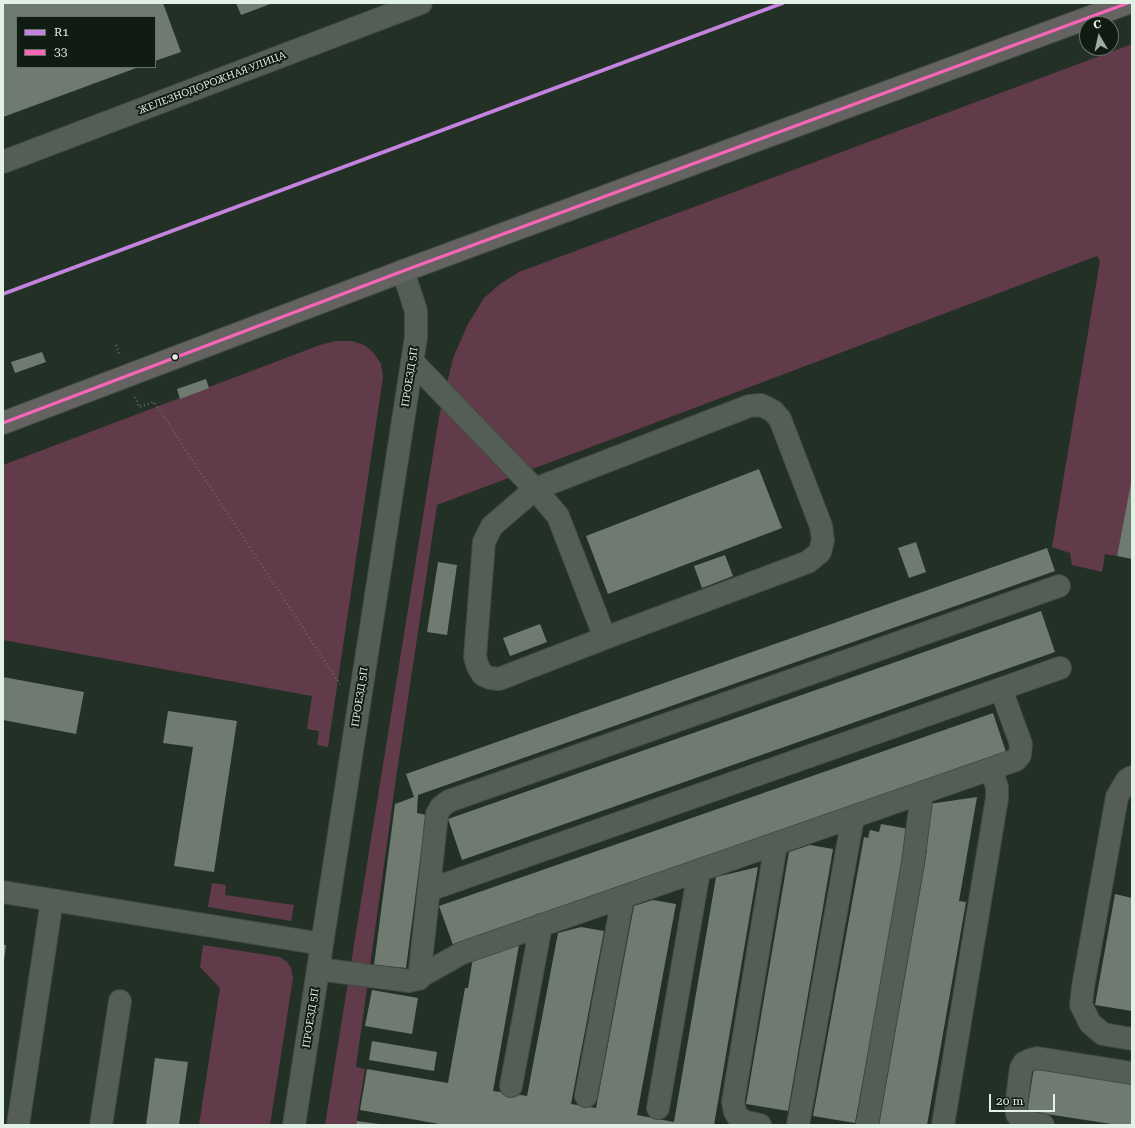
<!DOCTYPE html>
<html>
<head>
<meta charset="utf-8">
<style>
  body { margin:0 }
  #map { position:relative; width:1135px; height:1128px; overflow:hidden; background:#233026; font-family:"Roboto Serif",serif }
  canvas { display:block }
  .frame { position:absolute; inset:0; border:4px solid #e2f1e5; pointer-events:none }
  .legend { position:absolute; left:16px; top:16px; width:140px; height:52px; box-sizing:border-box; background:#101b12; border:1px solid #647166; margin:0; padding:5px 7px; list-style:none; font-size:12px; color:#e2f1e5 }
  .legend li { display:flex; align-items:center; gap:8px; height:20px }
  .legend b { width:20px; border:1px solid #647166 }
  .north { position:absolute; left:1079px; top:16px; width:40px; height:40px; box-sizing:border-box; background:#101b12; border:1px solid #647166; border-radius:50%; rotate:351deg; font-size:11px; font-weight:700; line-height:16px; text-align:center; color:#e2f1e5 }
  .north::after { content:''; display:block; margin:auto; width:14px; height:18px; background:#9fada2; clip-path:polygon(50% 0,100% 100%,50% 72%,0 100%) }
  .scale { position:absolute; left:989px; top:1094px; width:66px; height:18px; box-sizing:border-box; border:2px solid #e2f1e5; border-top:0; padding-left:5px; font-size:12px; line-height:14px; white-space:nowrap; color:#e2f1e5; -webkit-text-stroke:3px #101b12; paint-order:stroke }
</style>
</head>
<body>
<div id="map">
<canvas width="1135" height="1128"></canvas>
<div class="frame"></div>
<ul class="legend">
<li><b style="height:5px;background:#c483df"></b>R1</li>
<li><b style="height:5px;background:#fa66b7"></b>33</li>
</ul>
<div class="north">С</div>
<div class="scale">20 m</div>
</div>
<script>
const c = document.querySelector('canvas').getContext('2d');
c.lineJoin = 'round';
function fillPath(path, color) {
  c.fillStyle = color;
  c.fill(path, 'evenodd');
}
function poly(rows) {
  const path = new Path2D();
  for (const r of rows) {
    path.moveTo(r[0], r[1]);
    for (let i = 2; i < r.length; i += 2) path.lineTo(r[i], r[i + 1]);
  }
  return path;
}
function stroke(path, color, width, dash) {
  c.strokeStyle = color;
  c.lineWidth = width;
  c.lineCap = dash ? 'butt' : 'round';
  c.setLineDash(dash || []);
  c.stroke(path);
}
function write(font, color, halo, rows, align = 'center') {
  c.font = font + ' "Roboto Serif",serif';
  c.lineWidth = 4;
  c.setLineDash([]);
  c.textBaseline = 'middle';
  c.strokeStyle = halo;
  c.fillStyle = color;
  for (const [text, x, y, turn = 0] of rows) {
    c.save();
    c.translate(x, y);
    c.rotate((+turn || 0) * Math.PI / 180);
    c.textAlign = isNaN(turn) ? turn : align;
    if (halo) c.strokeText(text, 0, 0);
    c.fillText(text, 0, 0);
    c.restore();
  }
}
fillPath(poly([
  [1132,44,1132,479,1117,556,1105,554,1102,572,1072,565,1070,553,1052,547,1100,261,1097,256,437,505,396,778,356,1067,365,1069,356,1125,325,1125,439,417,453,358,468,324,484,298,500,284,519,272],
  [336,341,352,341,364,345,373,352,381,364,383,377,328,747,317,745,319,731,307,729,312,696,3,640,3,465,320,345],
  [212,883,226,885,225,895,294,905,291,921,208,907],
  [203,945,280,957,287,962,291,968,293,978,270,1125,199,1125,220,988,200,967]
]), '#623b4a');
fillPath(poly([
  [3,3,163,3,181,52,155,61,155,17,17,17,17,67,139,67,3,117],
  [236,3,273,3,241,15],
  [42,352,46,362,15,373,11,362],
  [206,379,209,388,180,399,177,389],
  [759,469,782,528,608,594,586,536],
  [1131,483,1132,483,1132,559,1117,556],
  [916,542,926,572,909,578,898,548],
  [1047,548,1055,571,418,795,417,813,426,815,406,968,374,965,395,804,414,797,406,774],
  [725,555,733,576,702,588,694,566],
  [438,562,457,565,447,635,427,632],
  [1041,611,1055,652,462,860,448,819],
  [540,624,547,642,510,656,503,638],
  [3,677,84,692,76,734,3,720],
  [168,711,237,721,214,872,174,866,193,747,163,743],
  [993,713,1006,752,453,945,439,906],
  [977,797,959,901,966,902,927,1125,879,1125,927,850,922,849,929,804],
  [881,824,909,829,855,1123,813,1116,864,837,868,838,870,830,879,832],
  [810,845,833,849,788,1111,746,1104,789,852],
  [758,867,714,1125,445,1125,360,1110,367,1069,448,1083,465,988,468,988,473,958,519,945,493,1091,527,1096,558,933,581,927,604,931,571,1104,596,1108,634,906,653,900,676,904,637,1115,674,1122,716,877],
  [1115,894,1132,898,1132,1011,1095,1005],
  [3,945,6,945,4,961,3,961],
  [372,990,418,998,412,1034,365,1026],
  [372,1041,437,1052,434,1071,369,1060],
  [155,1058,188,1062,179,1125,146,1125],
  [1034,1068,1132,1083,1132,1125,1118,1125,1027,1111],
  [357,1121,379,1124,379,1125,356,1125]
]), '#6f7a71');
const minor = poly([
  [3,162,421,3],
  [413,362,535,489,558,516,605,638,808,562,820,552,823,540,821,526,780,419,773,411,761,405,749,406,535,489,492,526,484,542,475,657,478,667,483,675,490,678,499,679,605,638],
  [1132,777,1127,780,1117,797,1083,987,1081,1005,1090,1023,1103,1034,1132,1039],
  [429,890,1060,668],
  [3,892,52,900,18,1125],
  [52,900,322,944],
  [318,969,409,981,414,980,462,953,1016,760,1020,755,1021,744,1001,689],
  [419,979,437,814,441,807,449,801,1059,586],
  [511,1086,541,925],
  [586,1096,623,897],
  [658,1108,699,871],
  [101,1125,120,1001],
  [294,1125,416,337,416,311,403,271],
  [760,1125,746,1122,739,1118,735,1112,733,1102,776,844],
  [798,1125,853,817],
  [867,1125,913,863,922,793],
  [943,1125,997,798,997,787,991,769],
  [1043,1125,1027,1122,1021,1120,1017,1114,1016,1107,1021,1068,1024,1063,1030,1060,1037,1058,1132,1073]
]);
const major = poly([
  [3,423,403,271,1128,3]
]);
stroke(minor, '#404b42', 24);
stroke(major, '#404b42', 24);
stroke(poly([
  [116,345,120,356],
  [135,397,139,407,154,402,340,684]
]), '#5e6660', 2.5, [1, 3]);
stroke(minor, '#545e56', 22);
stroke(major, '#646362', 22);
stroke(poly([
  [3,423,403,271,1128,3]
]), '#fa66b7', 3);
stroke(poly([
  [3,294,783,3]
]), '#c483df', 4);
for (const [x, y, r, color] of [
  [175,357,3.5,"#e2f1e5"]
]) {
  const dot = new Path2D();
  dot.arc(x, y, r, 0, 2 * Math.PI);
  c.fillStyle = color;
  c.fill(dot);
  stroke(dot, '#101b12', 1.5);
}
write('10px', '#e2f1e5', '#101b12', [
  ["ЖЕЛЕЗНОДОРОЖНАЯ УЛИЦА",212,83,-21],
  ["ПРОЕЗД 5П",410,377,-81],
  ["ПРОЕЗД 5П",360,697,-81],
  ["ПРОЕЗД 5П",311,1018,-81]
]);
</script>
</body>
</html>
